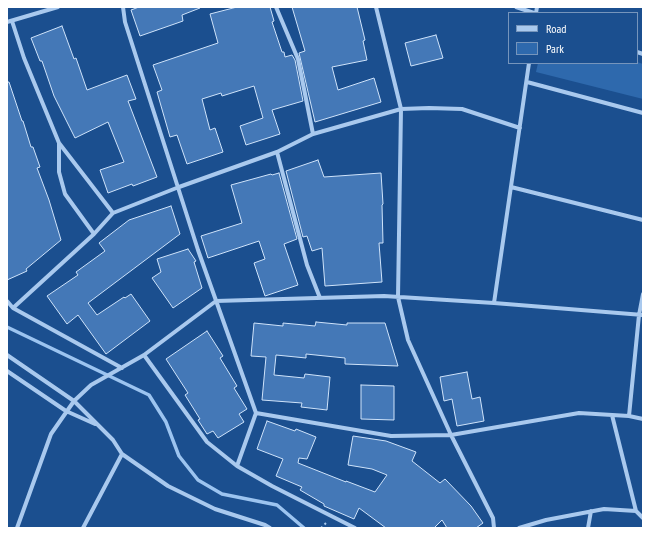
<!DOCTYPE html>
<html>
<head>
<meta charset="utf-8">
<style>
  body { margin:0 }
  #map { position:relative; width:650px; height:535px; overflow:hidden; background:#1b4f8f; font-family:"PT Sans Narrow",sans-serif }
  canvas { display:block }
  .frame { position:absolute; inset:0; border:8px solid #fff; pointer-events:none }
  .legend { position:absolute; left:508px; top:12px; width:130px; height:52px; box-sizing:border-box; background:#1b4f8f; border:1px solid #7695bc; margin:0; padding:5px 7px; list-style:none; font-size:12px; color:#fff }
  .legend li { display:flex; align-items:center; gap:8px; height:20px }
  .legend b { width:20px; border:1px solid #7695bc }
</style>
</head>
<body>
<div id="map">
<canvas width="650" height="535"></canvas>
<div class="frame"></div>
<ul class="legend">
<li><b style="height:5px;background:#a9c9ee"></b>Road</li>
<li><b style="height:11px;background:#2e69ad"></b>Park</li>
</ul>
</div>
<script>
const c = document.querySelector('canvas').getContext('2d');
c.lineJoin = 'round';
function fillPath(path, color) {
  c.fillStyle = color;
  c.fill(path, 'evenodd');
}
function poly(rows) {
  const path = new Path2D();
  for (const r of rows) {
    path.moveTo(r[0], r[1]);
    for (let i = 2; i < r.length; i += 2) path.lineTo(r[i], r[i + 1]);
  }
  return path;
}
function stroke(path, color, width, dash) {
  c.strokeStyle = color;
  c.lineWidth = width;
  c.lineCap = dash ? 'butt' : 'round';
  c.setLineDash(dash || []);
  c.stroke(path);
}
fillPath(poly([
  [637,62,643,64,643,99,536,72,538,63,637,63]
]), '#2e69ad');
stroke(poly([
  [7,327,149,395,166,422,179,456,198,480,222,494,277,505,304,528]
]), '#9cc4f0', 3.5);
const building = poly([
  [139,7,199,7,200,8,182,15,183,21,140,36,131,10,139,7],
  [237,7,270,7,274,21,272,22,282,52,284,52,285,57,292,55,295,60,303,101,272,110,280,134,246,145,240,126,263,118,254,86,222,96,221,93,202,99,210,130,215,128,223,152,187,164,177,135,170,137,157,92,162,90,153,65,218,43,210,14,237,7],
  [292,7,357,7,365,40,363,41,367,60,332,67,338,90,374,78,381,102,315,122,299,53,305,51,292,7],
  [62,26,74,59,76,58,87,90,127,75,136,99,128,101,157,177,133,186,132,184,108,193,100,170,124,162,108,122,75,138,54,96,42,61,40,61,31,38,62,26],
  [436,35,443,58,411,66,405,43,436,35],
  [7,82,9,82,22,121,23,121,31,147,33,147,40,167,37,168,49,200,61,240,26,269,27,271,7,280,7,82],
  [318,160,324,177,381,173,383,204,382,205,383,243,379,243,382,282,325,286,322,248,312,251,307,236,303,237,286,171,318,160],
  [279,173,297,239,284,244,298,285,265,296,254,263,265,259,259,241,208,258,201,236,242,223,231,185,271,174,272,175,279,173],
  [171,206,180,234,88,303,97,315,124,297,125,298,131,294,150,321,106,354,78,315,67,324,47,296,78,275,76,272,105,251,99,243,129,220,171,206],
  [188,249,196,261,194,262,202,288,173,308,152,278,161,272,157,259,188,249],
  [316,322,347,325,347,323,385,323,398,366,345,364,345,358,306,354,306,358,276,355,274,375,304,378,305,374,330,377,327,410,301,407,302,403,262,400,266,357,251,356,254,323,283,326,283,323,315,326,316,322],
  [207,331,223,356,220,358,237,386,234,388,247,409,239,414,244,422,218,438,213,431,207,434,198,420,200,419,185,395,188,393,166,359,207,331],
  [467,372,472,399,480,397,484,421,457,426,452,399,444,401,440,377,467,372],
  [361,385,394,386,394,420,361,419,361,385],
  [267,421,295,431,296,429,316,437,307,459,299,458,298,463,346,482,346,481,375,492,387,475,372,469,348,465,353,436,386,441,416,452,412,461,440,483,445,479,471,506,483,523,476,528,447,528,442,520,434,528,386,528,359,508,354,519,324,506,324,504,300,490,302,487,276,476,283,459,257,449,267,421]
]);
fillPath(building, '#4478b7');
stroke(building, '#cfe3fa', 1);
stroke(poly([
  [321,528,327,522]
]), '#a9c9ee', 2, [2, 3]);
stroke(poly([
  [123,7,125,22,198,250,256,413,237,466,272,486,355,528],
  [276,7,298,59,313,134],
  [376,7,401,109,398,297,408,340,451,435,493,518,494,528],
  [516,7,534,13],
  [536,13,537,7],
  [12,21,24,58,59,143,113,213],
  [7,22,58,7],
  [637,52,643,54],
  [527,82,643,113],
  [59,143,59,172,65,194,94,234],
  [277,152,307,265,320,298],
  [511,187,643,220],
  [7,301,13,308,94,234,113,213,179,187,277,152,313,134,401,109,429,108,462,109,520,128],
  [494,303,529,63],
  [13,308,122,368],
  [7,355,74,401,113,440,122,454,168,486,215,509,265,525,270,528],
  [144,355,207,442,237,466],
  [7,371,66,411,95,424],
  [256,413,391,436,451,435,579,413,629,416,643,419],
  [612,415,636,511],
  [629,416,639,315,643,294],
  [17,528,51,434,74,401,91,385,144,355,216,301,384,296,494,303,643,315],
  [83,528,122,454],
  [519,528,546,520,604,509,636,511,643,518],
  [588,528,591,511]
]), '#a9c9ee', 4);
</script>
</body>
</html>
